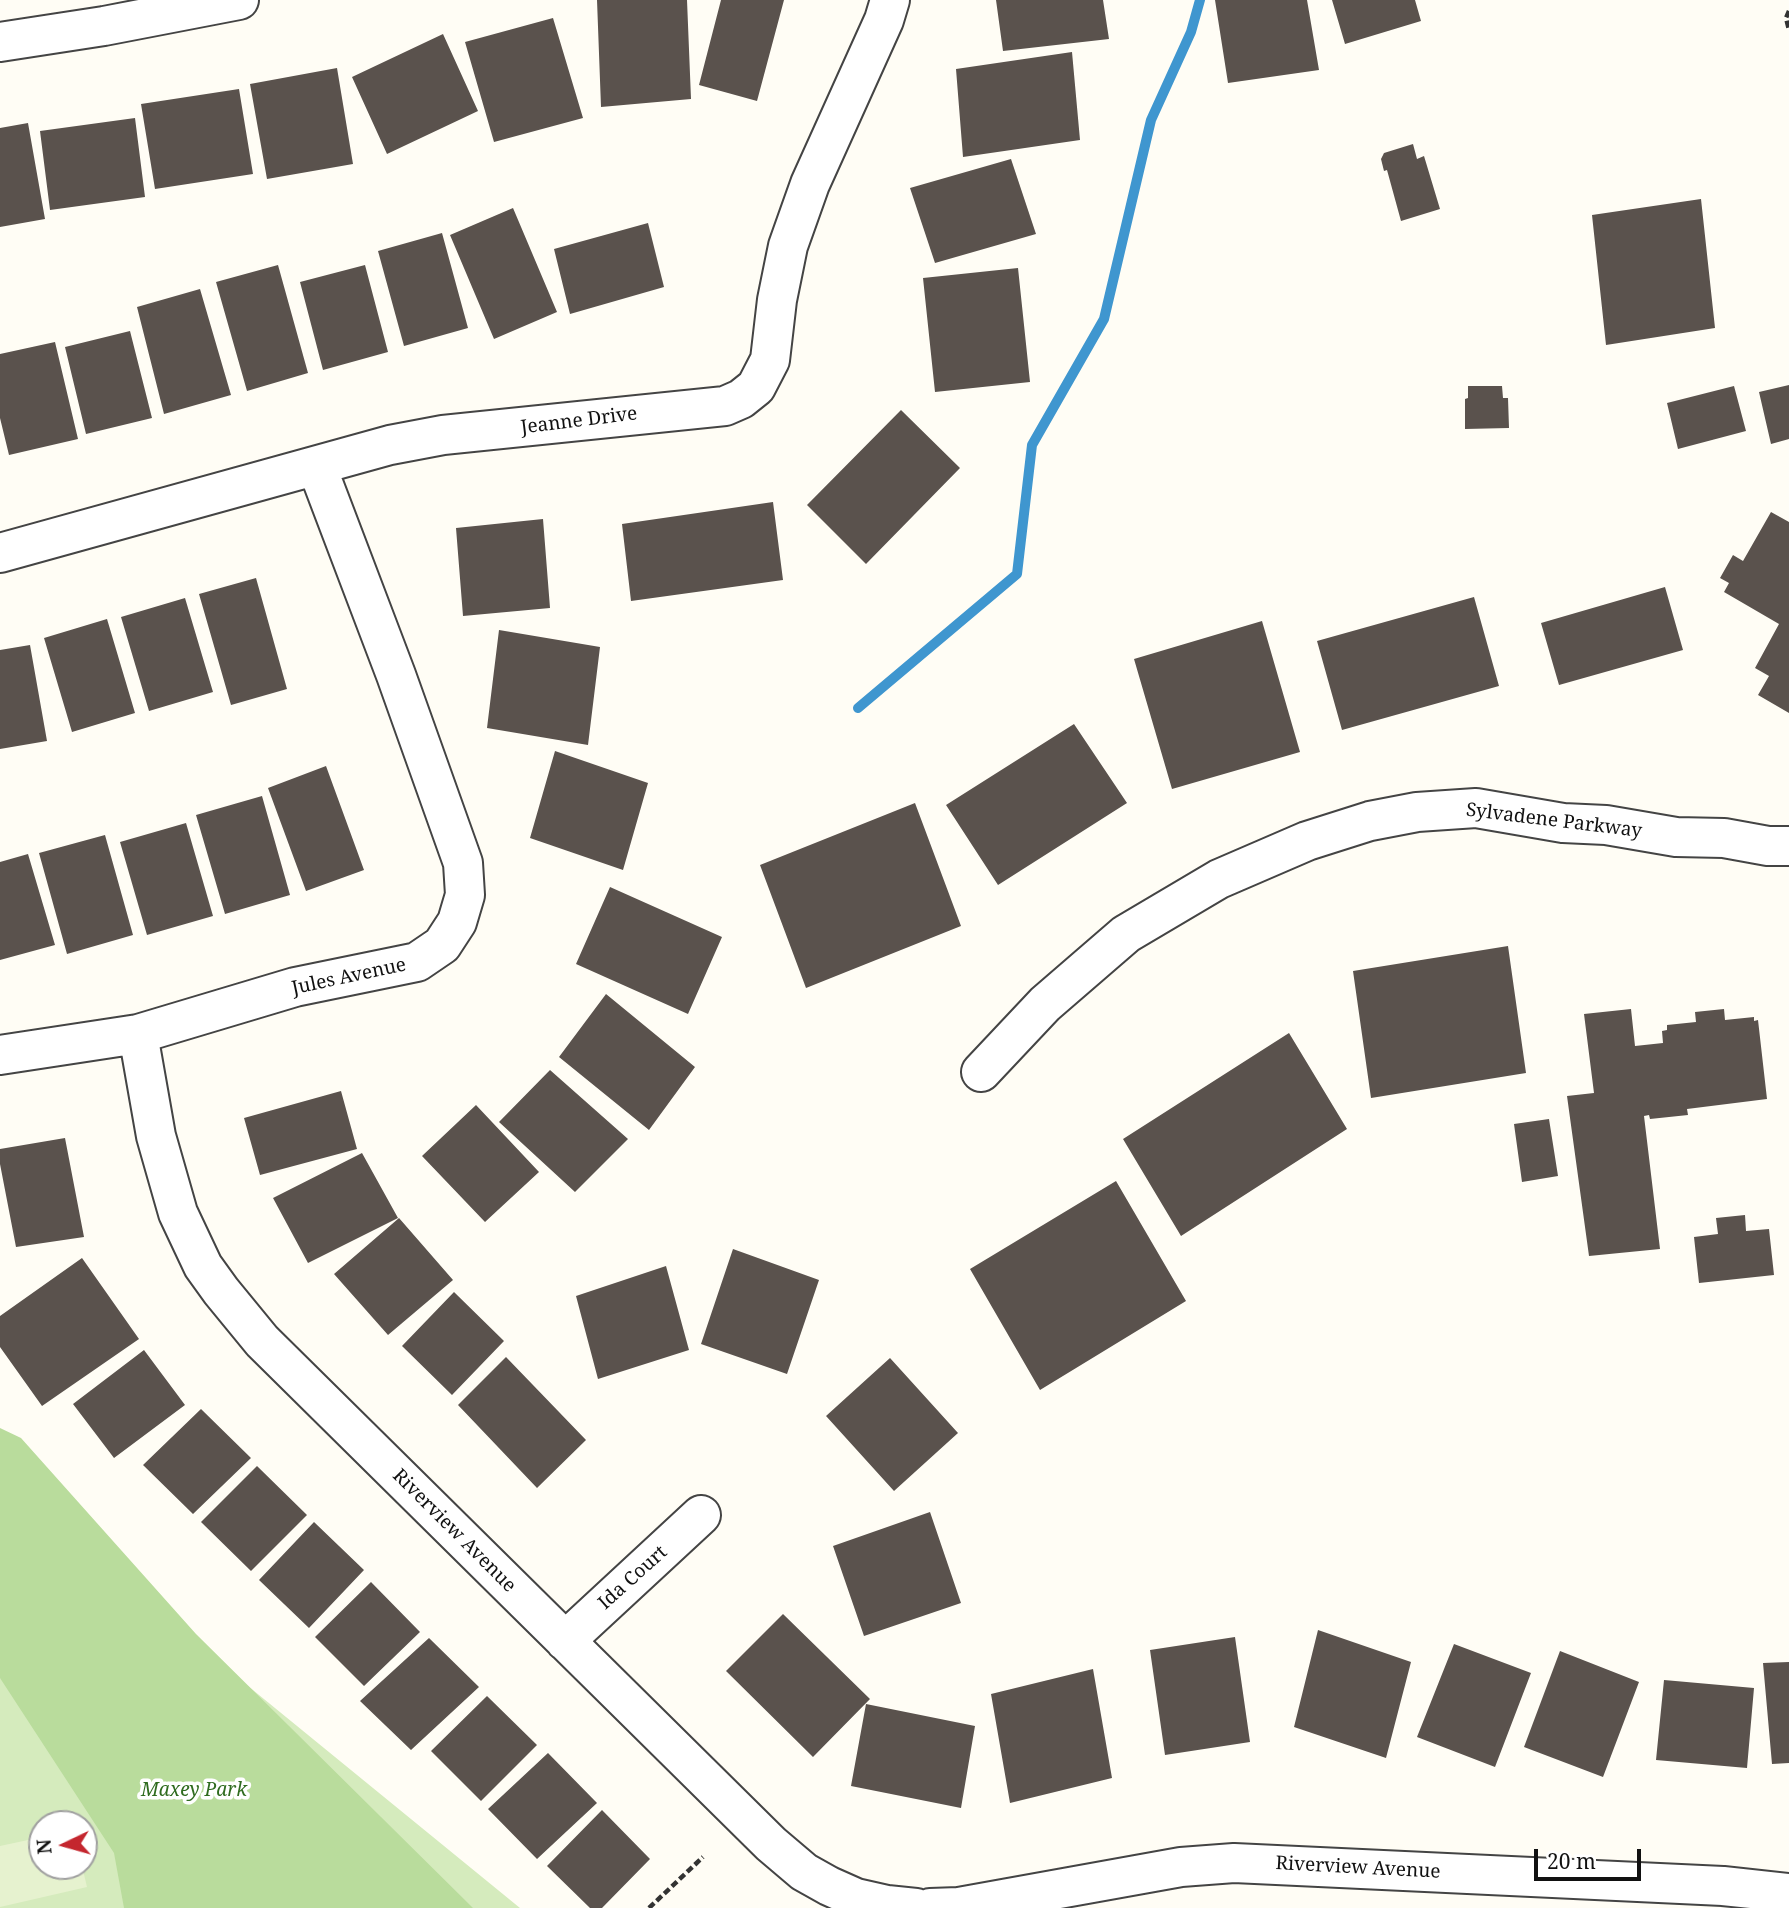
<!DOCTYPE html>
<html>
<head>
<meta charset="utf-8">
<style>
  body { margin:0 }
  #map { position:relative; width:1789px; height:1908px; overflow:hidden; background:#fffdf5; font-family:"Noto Serif",serif }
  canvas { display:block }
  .north { position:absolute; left:28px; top:1810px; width:70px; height:70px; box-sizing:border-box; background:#fff; border:2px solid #a0a0a0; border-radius:50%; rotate:265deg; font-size:19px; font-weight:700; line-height:28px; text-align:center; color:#111 }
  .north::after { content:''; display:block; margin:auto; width:24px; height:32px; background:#c4262e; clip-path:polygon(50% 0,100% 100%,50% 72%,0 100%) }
  .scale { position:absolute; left:1534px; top:1849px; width:107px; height:32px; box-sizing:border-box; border:4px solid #111; border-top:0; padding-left:9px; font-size:21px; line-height:24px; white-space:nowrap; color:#111; -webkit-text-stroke:5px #fff; paint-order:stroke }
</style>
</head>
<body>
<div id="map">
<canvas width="1789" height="1908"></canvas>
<div class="north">N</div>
<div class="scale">20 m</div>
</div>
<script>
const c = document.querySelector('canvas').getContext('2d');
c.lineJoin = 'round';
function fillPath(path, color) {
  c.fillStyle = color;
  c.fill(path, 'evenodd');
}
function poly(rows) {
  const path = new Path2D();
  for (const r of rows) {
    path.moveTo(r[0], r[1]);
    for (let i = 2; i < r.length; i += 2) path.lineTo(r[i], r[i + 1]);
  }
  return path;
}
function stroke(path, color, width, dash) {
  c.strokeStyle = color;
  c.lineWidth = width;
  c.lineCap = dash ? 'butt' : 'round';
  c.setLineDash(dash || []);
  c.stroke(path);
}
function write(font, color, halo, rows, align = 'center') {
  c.font = font + ' "Noto Serif",serif';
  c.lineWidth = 7;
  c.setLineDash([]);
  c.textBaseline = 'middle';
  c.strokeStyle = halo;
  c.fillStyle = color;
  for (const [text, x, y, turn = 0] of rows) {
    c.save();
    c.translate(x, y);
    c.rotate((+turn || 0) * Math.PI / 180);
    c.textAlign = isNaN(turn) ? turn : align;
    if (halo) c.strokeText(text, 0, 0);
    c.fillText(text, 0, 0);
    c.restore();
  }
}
fillPath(poly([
  [52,1526,520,1908,0,1908,0,1533],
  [42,1824,84,1824,84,1866,42,1866]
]), '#d5ebbd');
fillPath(poly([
  [0,1428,21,1438,196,1634,473,1908,124,1908,114,1853,0,1678]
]), '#b9dc9c');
fillPath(poly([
  [42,1837,42,1866,82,1866,87,1887,0,1907,0,1846]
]), '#e6f2cf');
stroke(poly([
  [858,708,1017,574,1032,445,1104,319,1151,120,1191,32,1200,0]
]), '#3f96cf', 10);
fillPath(poly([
  [597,0,687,0,691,99,601,107],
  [721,0,784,0,757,101,699,85],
  [996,0,1103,0,1109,39,1003,51],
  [1215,0,1307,0,1319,70,1228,83],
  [1332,0,1415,0,1421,21,1345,44],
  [553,18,583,118,494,142,465,42],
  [443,34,478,111,387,154,352,77],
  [1072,52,1080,140,963,157,956,69],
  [337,68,353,164,267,179,250,84],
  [239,89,253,174,155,189,141,104],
  [135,118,145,197,50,210,40,131],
  [28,123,45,219,0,227,0,128],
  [1413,144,1417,159,1424,156,1440,209,1401,221,1387,170,1384,171,1381,159,1384,153],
  [1011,159,1036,234,935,263,910,188],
  [1701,199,1715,328,1606,345,1592,215],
  [513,208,557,312,494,339,450,235],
  [648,223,664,287,570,314,554,249],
  [442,233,468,328,404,346,378,251],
  [278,265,308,373,247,391,216,282],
  [365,265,388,352,323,370,300,282],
  [1018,268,1030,382,935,392,923,278],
  [200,289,231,395,164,414,137,307],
  [130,331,152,418,86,434,65,347],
  [55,342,78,439,9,455,0,418,0,354],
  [1789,385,1789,439,1771,444,1759,392],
  [1468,386,1502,386,1503,398,1508,398,1509,428,1465,429,1465,399,1468,398],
  [1734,386,1746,431,1678,449,1667,403],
  [901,410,960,468,866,564,807,505],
  [773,502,783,580,631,601,622,524],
  [1771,512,1789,522,1789,713,1758,695,1769,676,1755,668,1779,624,1724,592,1729,583,1720,578,1733,555,1743,561],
  [543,519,550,608,463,616,456,528],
  [256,578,287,689,231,705,199,594],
  [1665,587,1683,650,1559,685,1541,623],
  [1474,597,1499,686,1342,730,1317,641],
  [185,598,213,692,149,711,121,617],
  [107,619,135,713,72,732,44,638],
  [1262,621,1300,752,1172,789,1134,659],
  [499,630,600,647,588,745,487,728],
  [30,645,47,741,0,749,0,650],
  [1074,724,1127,803,998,885,946,805],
  [555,751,648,783,623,870,530,838],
  [326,766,364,870,306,891,268,788],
  [262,796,290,895,225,914,196,815],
  [915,803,961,926,806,988,760,865],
  [186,823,213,916,147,935,120,842],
  [105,835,133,935,67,954,39,853],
  [28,854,55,945,0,960,0,862],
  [610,887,722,937,688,1014,576,964],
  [1508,946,1526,1073,1371,1098,1353,971],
  [606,994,695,1067,649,1130,559,1057],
  [1631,1009,1635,1046,1663,1043,1662,1031,1667,1030,1667,1025,1696,1022,1695,1012,1724,1009,1725,1020,1754,1017,1754,1021,1758,1020,1767,1099,1687,1109,1688,1115,1650,1119,1649,1115,1644,1116,1660,1249,1589,1256,1567,1096,1594,1093,1584,1014],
  [1289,1033,1347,1129,1181,1236,1123,1139],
  [550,1070,628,1139,575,1192,499,1122],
  [341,1091,357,1149,260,1175,244,1118],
  [476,1105,539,1172,485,1222,422,1156],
  [1549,1119,1558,1176,1522,1182,1514,1124],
  [65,1138,84,1237,16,1247,0,1164,0,1149],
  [362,1153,398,1218,308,1263,273,1198],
  [1116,1181,1186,1301,1040,1390,970,1269],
  [1745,1215,1746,1231,1769,1229,1774,1275,1699,1283,1694,1237,1718,1234,1716,1218],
  [399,1218,453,1280,388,1335,334,1274],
  [733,1249,819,1280,787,1374,701,1344],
  [82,1258,139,1339,42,1406,0,1347,0,1316],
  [666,1266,689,1350,598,1379,576,1296],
  [454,1292,504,1341,452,1395,402,1346],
  [144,1350,185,1405,114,1458,73,1404],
  [506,1357,586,1440,537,1488,458,1405],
  [890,1358,958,1433,894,1491,826,1416],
  [201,1409,251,1458,193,1514,143,1465],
  [257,1466,307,1515,251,1571,201,1522],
  [930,1512,961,1603,864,1636,833,1546],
  [314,1522,364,1570,309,1628,259,1580],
  [371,1582,420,1632,364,1686,315,1637],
  [783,1614,870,1699,813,1757,726,1671],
  [1318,1630,1411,1662,1386,1758,1294,1727],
  [1235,1637,1250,1742,1165,1755,1150,1650],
  [429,1638,479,1687,411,1750,360,1701],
  [1454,1644,1531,1673,1495,1767,1417,1737],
  [1560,1651,1639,1682,1603,1777,1524,1747],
  [1789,1662,1789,1763,1772,1764,1763,1663],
  [1093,1669,1112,1778,1010,1803,991,1694],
  [1664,1680,1754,1688,1747,1768,1656,1760],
  [487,1696,537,1745,481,1801,431,1751],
  [866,1704,975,1726,961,1808,851,1786],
  [548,1753,597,1803,537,1859,488,1809],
  [602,1810,650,1859,602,1908,590,1908,547,1866]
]), '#5a524d');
const street = poly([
  [0,42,104,26,239,0],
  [0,553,390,445,443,435,725,406,741,399,756,387,770,360,777,300,788,246,810,184,884,20,890,0],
  [138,1034,156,1136,178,1213,203,1266,221,1291,262,1341,771,1844,804,1872,829,1886,856,1898,887,1905,916,1908],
  [0,1055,138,1034,295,987,417,962,442,945,457,922,465,895,463,863,396,675,317,467],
  [981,1072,1045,1004,1126,934,1219,879,1307,841,1370,821,1417,812,1476,808,1563,823,1606,825,1676,837,1724,838,1768,846,1789,846],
  [565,1641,701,1515],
  [930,1908,959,1907,1181,1867,1234,1863,1723,1886,1789,1893]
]);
stroke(street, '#444', 42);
stroke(poly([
  [1789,11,1786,18,1789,30],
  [649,1908,703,1857]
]), '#333', 4.5, [7, 3.5]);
stroke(street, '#fff', 38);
write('19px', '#111', '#fff', [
  ["Jeanne Drive",579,421,-7],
  ["Sylvadene Parkway",1554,821,7],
  ["Jules Avenue",349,977,-12],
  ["Riverview Avenue",454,1531,45],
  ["Ida Court",633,1578,-42],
  ["Riverview Avenue",1358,1868,3]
]);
write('italic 19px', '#2f6b1f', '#fff', [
  ["Maxey Park",194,1791]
]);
</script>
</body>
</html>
